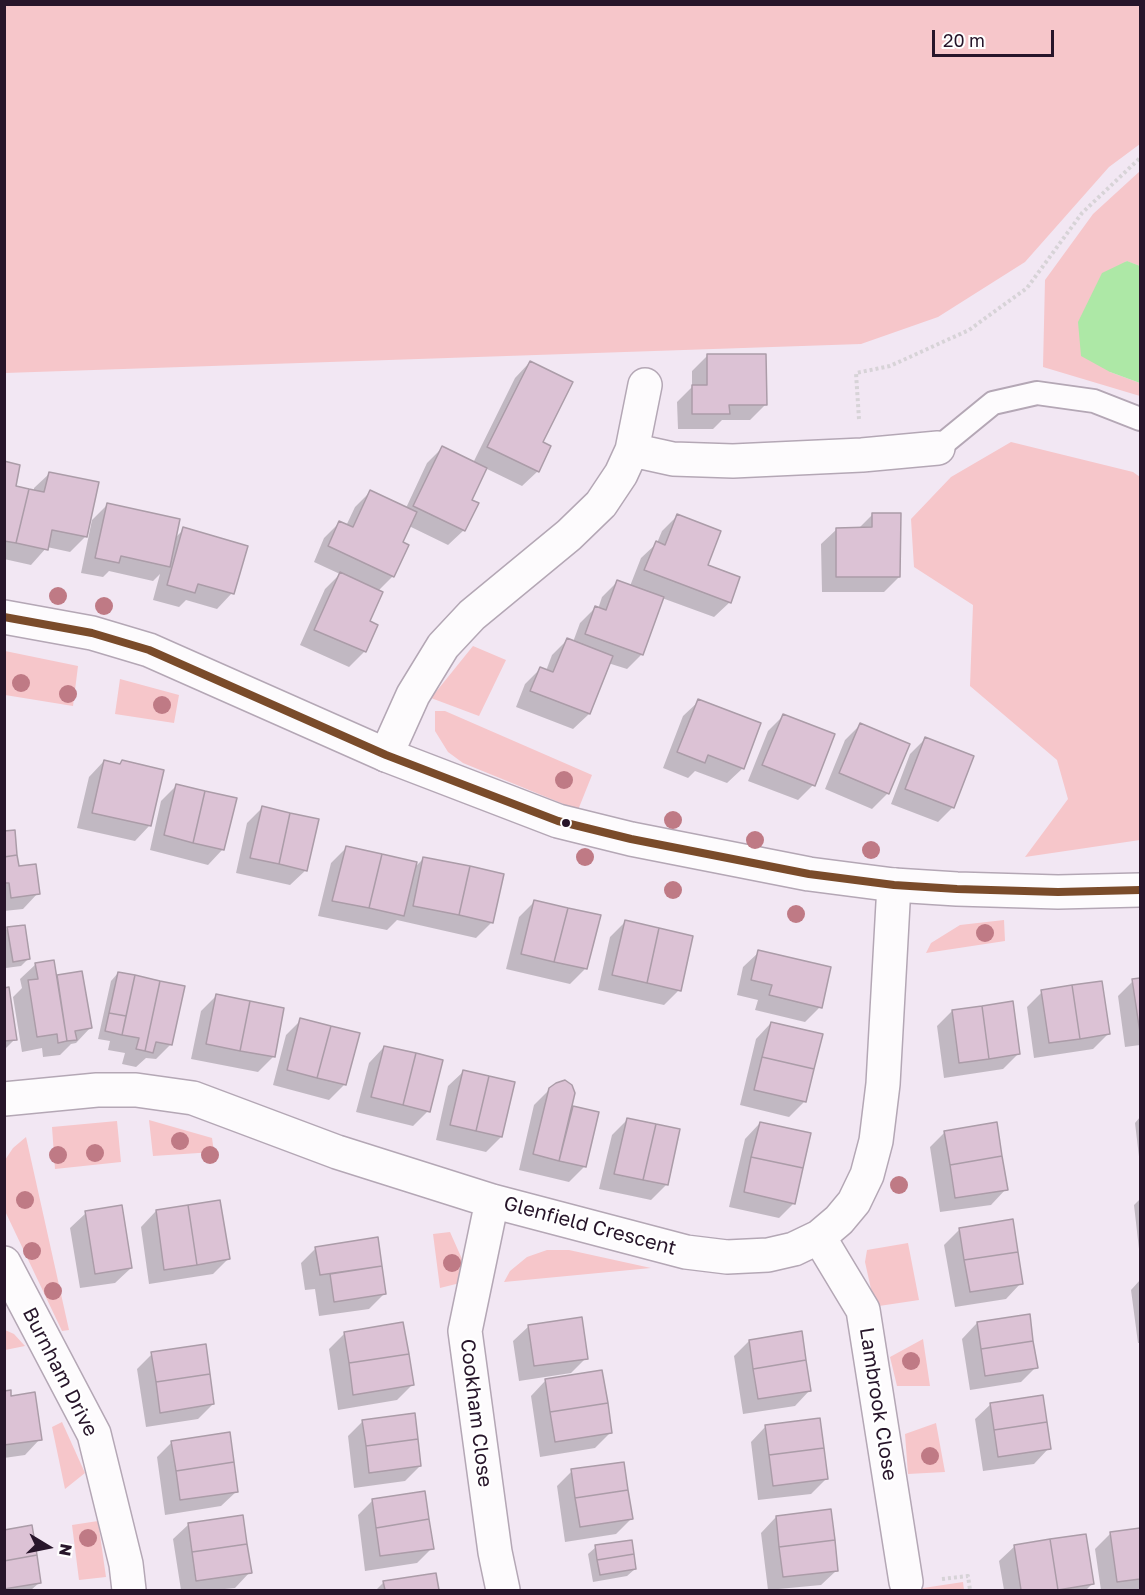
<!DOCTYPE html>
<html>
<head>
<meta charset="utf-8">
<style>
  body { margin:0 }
  #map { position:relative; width:1145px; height:1595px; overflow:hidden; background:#f2e7f3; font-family:"Golos Text",sans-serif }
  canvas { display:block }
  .frame { position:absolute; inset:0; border:6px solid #27152a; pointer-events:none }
  .north { position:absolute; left:18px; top:1517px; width:60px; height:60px; -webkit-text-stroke:4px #fff; paint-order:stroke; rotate:100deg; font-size:16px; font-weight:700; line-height:24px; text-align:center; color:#27152a }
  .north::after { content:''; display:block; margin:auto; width:21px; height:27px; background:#27152a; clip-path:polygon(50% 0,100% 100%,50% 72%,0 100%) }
  .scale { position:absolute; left:932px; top:30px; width:122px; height:27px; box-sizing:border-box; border:3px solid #27152a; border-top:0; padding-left:8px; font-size:18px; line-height:21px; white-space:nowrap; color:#27152a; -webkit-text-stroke:4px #fff; paint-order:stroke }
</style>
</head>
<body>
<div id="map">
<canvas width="1145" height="1595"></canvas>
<div class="frame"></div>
<div class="north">N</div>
<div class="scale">20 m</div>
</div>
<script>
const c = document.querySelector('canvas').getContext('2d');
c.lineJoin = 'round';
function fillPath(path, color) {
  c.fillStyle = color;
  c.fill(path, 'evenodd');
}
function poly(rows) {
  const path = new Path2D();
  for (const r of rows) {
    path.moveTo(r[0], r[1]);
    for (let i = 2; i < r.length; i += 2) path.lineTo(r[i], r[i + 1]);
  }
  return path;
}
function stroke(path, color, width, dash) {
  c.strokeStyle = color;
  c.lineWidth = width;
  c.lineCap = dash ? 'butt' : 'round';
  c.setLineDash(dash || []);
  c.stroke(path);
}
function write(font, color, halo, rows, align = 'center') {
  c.font = font + ' "Golos Text",sans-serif';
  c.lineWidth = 4.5;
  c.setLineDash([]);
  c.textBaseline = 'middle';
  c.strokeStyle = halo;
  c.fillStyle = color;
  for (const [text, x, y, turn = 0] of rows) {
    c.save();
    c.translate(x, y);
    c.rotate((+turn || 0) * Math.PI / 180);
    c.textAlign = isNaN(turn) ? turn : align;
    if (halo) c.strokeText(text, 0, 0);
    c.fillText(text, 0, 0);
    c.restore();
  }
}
fillPath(poly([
  [4,5,1140,5,1140,144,1109,167,1025,262,938,317,861,344,5,373],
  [1140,171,1140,266,1126,261,1110,372,1140,383,1140,396,1043,367,1045,280,1093,214],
  [1011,442,1133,472,1140,477,1140,840,1025,857,1068,799,1057,760,970,686,973,605,914,567,911,519,951,477],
  [473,646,506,660,479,716,431,698],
  [5,651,78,666,73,706,5,695],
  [120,679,179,695,174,723,115,714],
  [435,711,445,711,592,775,578,810,463,763,448,752,435,731],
  [1004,920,1005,941,926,953,931,943,960,925],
  [149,1120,212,1138,214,1152,153,1156],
  [117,1121,121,1162,55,1169,52,1127],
  [26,1137,69,1330,62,1331,5,1211,5,1160,13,1148],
  [450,1232,462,1259,460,1283,440,1288,433,1234],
  [908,1243,919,1300,879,1306,871,1289,865,1262,867,1250],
  [547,1250,569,1250,651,1268,504,1282,510,1271,527,1257],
  [5,1330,14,1334,25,1346,5,1350],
  [923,1339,930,1386,897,1386,890,1357],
  [62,1422,85,1473,65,1489,52,1427],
  [936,1423,945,1472,908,1474,905,1434],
  [98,1521,106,1577,79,1580,72,1525],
  [963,1582,964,1590,910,1590]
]), '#f6c6ca');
fillPath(poly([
  [1127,261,1140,266,1140,383,1110,372,1081,356,1078,322,1102,273]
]), '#ade8a6');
fillPath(poly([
  [707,356,765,405,750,420,722,420,713,429,678,429,677,402,692,387,692,371],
  [530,362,541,443,538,471,522,486,485,468,470,500,464,530,448,545,409,526,401,543,407,546,393,576,378,591,368,622,376,626,364,652,349,667,300,645,325,589,340,574,314,562,324,538,339,523,346,526,355,507,370,492,406,508,427,463,442,448,473,463,515,378],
  [4,463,14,487,34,492,34,488,50,473,85,537,70,552,47,547,31,565,4,559],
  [107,505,174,539,184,529,232,593,217,609,186,600,179,607,153,600,160,574,153,581,109,571,103,577,81,573,92,520],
  [872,515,899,577,884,592,822,592,821,544,837,529,858,529],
  [677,516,730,602,714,617,662,598,642,654,627,669,608,663,589,714,573,729,516,707,525,684,540,669,546,671,552,655,567,640,573,642,580,623,595,608,598,609,602,597,617,582,630,586,641,558,657,543,662,531],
  [699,701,743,768,727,783,695,771,688,778,663,768,683,716],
  [784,715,813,785,798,800,748,781,768,731],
  [860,725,908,745,888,793,872,809,825,789,845,740],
  [925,739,953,807,938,822,891,804,910,754],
  [104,761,119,765,122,761,150,825,135,841,77,828,89,777],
  [177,785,223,849,208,865,150,850,161,801],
  [262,808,306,870,290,885,236,873,247,823],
  [4,833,18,868,38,893,23,909,4,911],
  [346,848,414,868,424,858,492,922,476,938,397,920,387,930,318,916,331,863],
  [534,902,586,968,570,984,506,969,519,917],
  [625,922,679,990,664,1005,598,990,610,937],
  [8,928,28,959,21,966,6,968,4,932],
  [759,952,820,1007,805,1022,755,1010,758,1000,737,995,743,967],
  [36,964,56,977,81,973,91,1027,76,1043,71,1044,60,1055,43,1057,42,1048,22,1052,13,997,22,988,20,979],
  [118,973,183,987,171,1044,156,1059,146,1058,136,1067,122,1064,125,1053,108,1050,110,1041,98,1039,111,981],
  [1140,980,1140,1045,1125,1047,1118,996,1133,981],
  [4,989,15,1039,4,1050],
  [1042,992,1108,1034,1093,1049,1034,1058,1027,1007],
  [216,996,274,1056,258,1072,191,1059,201,1011],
  [952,1011,1018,1054,1003,1069,944,1078,937,1026],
  [301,1020,345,1084,329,1100,273,1085,286,1035],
  [771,1023,821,1035,804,1102,789,1117,740,1105,756,1039],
  [384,1047,428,1111,413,1126,356,1112,369,1063],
  [464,1071,501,1137,486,1152,436,1140,448,1086],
  [550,1089,571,1107,597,1113,585,1166,569,1182,519,1170,534,1105],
  [1140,1117,1140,1165,1135,1123],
  [628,1119,666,1185,651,1200,599,1189,612,1135],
  [760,1123,794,1203,779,1218,729,1207,745,1139],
  [945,1132,1006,1189,991,1205,940,1212,930,1147],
  [1140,1199,1140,1258,1134,1205],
  [156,1211,228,1259,213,1274,149,1284,141,1227],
  [86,1213,131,1268,115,1283,80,1288,70,1228],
  [960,1229,1021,1283,1006,1299,955,1307,944,1245],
  [377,1238,385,1293,369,1309,319,1316,315,1289,305,1290,301,1263,316,1248],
  [1140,1280,1140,1343,1138,1343,1131,1290],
  [977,1323,1036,1367,1021,1382,970,1390,962,1339],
  [529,1326,586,1358,571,1373,519,1381,513,1341],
  [344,1334,412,1385,397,1400,338,1410,329,1349],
  [749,1341,810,1390,795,1406,743,1414,734,1356],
  [152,1354,213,1404,198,1419,146,1427,137,1369],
  [546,1380,611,1432,595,1448,540,1457,531,1396],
  [4,1393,40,1439,25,1455,4,1458],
  [991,1404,1049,1448,1034,1464,983,1471,975,1419],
  [363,1421,420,1466,405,1481,354,1488,348,1436],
  [766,1426,826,1479,811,1494,758,1500,751,1442],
  [172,1442,237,1491,221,1506,165,1515,157,1457],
  [572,1471,631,1519,616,1534,565,1542,557,1486],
  [373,1500,432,1548,417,1563,365,1571,358,1515],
  [776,1517,837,1570,821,1585,768,1590,761,1533],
  [189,1524,250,1572,235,1588,215,1590,181,1590,173,1539],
  [1140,1529,1140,1590,1101,1590,1095,1549,1111,1533],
  [4,1531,39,1583,31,1590,4,1590],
  [1015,1546,1092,1584,1086,1590,1004,1590,999,1561],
  [596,1547,635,1569,627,1576,593,1582,588,1554],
  [435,1575,438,1590,376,1590,384,1582]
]), '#0003');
const building = poly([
  [707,354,766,354,767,405,729,405,730,414,692,414,692,385,707,385,707,354],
  [530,361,573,382,543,442,551,446,539,472,487,447,530,361],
  [442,446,487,468,472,500,479,503,465,531,413,506,442,446],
  [4,461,20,465,16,486,29,489,16,543,4,541,4,461],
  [49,472,99,482,87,537,52,530,48,550,16,543,29,489,44,492,49,472],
  [370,490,417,512,403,542,409,545,394,577,328,546,339,521,353,527,370,490],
  [107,503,180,519,170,567,121,556,119,563,95,558,107,503],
  [872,513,901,513,900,577,836,577,836,528,872,527,872,513],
  [677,514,721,531,708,565,740,577,731,603,644,570,656,541,665,545,677,514],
  [183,527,248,546,234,594,198,584,195,593,167,585,183,527],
  [340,572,383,592,370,621,378,625,366,652,314,630,340,572],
  [617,580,664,597,643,655,585,634,595,606,606,610,617,580],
  [567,638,613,656,590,714,530,691,540,667,553,672,567,638],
  [698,699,761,723,744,769,708,755,705,763,677,752,698,699],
  [783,714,835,734,815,786,762,765,783,714],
  [860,723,910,744,889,794,839,773,860,723],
  [925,737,974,756,954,808,905,789,925,737],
  [104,760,120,764,122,760,164,770,151,826,92,813,104,760],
  [176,784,205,791,193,843,164,835,176,784],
  [205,791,237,798,224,850,193,843,205,791],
  [262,806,290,813,279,864,250,858,262,806],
  [290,813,319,819,307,871,279,864,290,813],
  [15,830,17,855,4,857,4,831,15,830],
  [346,846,382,854,369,908,332,901,346,846],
  [382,854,417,862,404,916,369,908,382,854],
  [17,855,19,866,36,864,40,894,11,898,9,883,4,883,4,857,17,855],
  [423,857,470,866,459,915,413,906,423,857],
  [470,866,504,874,493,923,459,915,470,866],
  [534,900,568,908,554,962,521,954,534,900],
  [568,908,601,915,587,969,554,962,568,908],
  [625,920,659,928,647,983,612,975,625,920],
  [25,925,30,959,13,962,7,927,25,925],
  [659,928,693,936,681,991,647,983,659,928],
  [758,950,831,967,822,1008,769,995,772,985,751,980,758,950],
  [54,960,67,1041,58,1043,57,1034,37,1037,28,980,38,979,35,963,54,960],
  [82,971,92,1028,75,1031,77,1040,67,1041,57,975,82,971],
  [118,972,135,975,126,1016,109,1013,118,972],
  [135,975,160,981,145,1051,136,1049,139,1038,122,1035,135,975],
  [1140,978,1140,1033,1132,979,1140,978],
  [160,981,185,986,172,1045,156,1042,153,1053,145,1051,160,981],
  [1102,981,1110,1034,1080,1039,1072,985,1102,981],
  [1072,985,1080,1039,1049,1043,1041,990,1072,985],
  [9,987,17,1040,4,1041,4,988,9,987],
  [216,994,250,1001,240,1051,206,1044,216,994],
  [250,1001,284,1008,275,1057,240,1051,250,1001],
  [1013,1001,1020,1054,989,1059,982,1006,1013,1001],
  [982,1006,989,1059,959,1063,952,1010,982,1006],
  [109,1013,126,1016,122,1035,105,1031,109,1013],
  [300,1018,331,1026,317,1078,287,1070,300,1018],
  [771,1022,823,1034,814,1069,762,1057,771,1022],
  [331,1026,360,1033,346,1085,317,1078,331,1026],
  [384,1046,416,1053,403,1105,371,1097,384,1046],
  [416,1053,443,1060,430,1112,403,1105,416,1053],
  [762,1057,814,1069,806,1102,754,1090,762,1057],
  [463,1070,489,1076,476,1131,450,1125,463,1070],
  [489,1076,515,1082,502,1137,476,1131,489,1076],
  [565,1080,572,1085,575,1093,559,1161,533,1154,549,1088,556,1083,565,1080],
  [573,1106,599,1112,586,1167,559,1161,573,1106],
  [627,1118,656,1124,643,1180,614,1174,627,1118],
  [760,1122,811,1133,803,1168,751,1157,760,1122],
  [997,1122,1002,1156,950,1165,944,1131,997,1122],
  [656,1124,680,1129,668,1185,643,1180,656,1124],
  [1002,1156,1008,1190,955,1198,950,1165,1002,1156],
  [751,1157,803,1168,795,1204,744,1192,751,1157],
  [220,1200,230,1259,197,1265,188,1205,220,1200],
  [122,1205,132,1268,95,1274,85,1211,122,1205],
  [188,1205,197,1265,164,1270,156,1210,188,1205],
  [1013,1219,1018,1252,964,1260,959,1228,1013,1219],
  [378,1237,382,1266,320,1275,315,1247,378,1237],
  [1018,1252,1023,1284,970,1292,964,1260,1018,1252],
  [382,1266,386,1294,334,1302,330,1274,382,1266],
  [1030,1314,1033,1341,981,1349,977,1322,1030,1314],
  [582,1317,588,1359,534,1366,528,1325,582,1317],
  [403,1322,409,1354,349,1363,344,1332,403,1322],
  [802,1331,806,1360,753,1369,749,1340,802,1331],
  [1033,1341,1038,1368,985,1376,981,1349,1033,1341],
  [206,1344,210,1374,156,1382,151,1352,206,1344],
  [409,1354,414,1385,353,1395,349,1363,409,1354],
  [806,1360,811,1391,758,1399,753,1369,806,1360],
  [602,1370,608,1403,550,1412,545,1379,602,1370],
  [210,1374,214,1404,160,1413,156,1382,210,1374],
  [11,1390,11,1396,35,1392,42,1440,4,1445,4,1391,11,1390],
  [1043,1395,1047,1422,994,1430,990,1403,1043,1395],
  [608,1403,612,1433,555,1442,550,1412,608,1403],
  [415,1413,418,1439,366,1446,362,1420,415,1413],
  [820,1418,824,1448,769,1455,765,1425,820,1418],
  [1047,1422,1051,1449,998,1457,994,1430,1047,1422],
  [230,1432,234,1462,176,1471,171,1441,230,1432],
  [418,1439,421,1466,369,1473,366,1446,418,1439],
  [824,1448,828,1479,773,1486,769,1455,824,1448],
  [234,1462,238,1492,180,1500,176,1471,234,1462],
  [624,1462,628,1490,575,1498,571,1469,624,1462],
  [628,1490,633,1519,580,1527,575,1498,628,1490],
  [425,1491,429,1519,376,1528,372,1499,425,1491],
  [831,1509,835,1540,779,1547,776,1516,831,1509],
  [243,1515,247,1544,192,1552,188,1523,243,1515],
  [429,1519,434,1549,380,1556,376,1528,429,1519],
  [32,1525,37,1555,4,1561,4,1530,32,1525],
  [1140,1528,1140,1579,1117,1582,1110,1532,1140,1528],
  [1086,1534,1094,1584,1058,1590,1050,1539,1086,1534],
  [1050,1539,1058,1590,1021,1590,1014,1545,1050,1539],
  [632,1540,634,1554,597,1560,595,1545,632,1540],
  [835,1540,838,1571,783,1577,779,1547,835,1540],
  [247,1544,252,1573,196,1581,192,1552,247,1544],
  [634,1554,636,1569,600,1575,597,1560,634,1554],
  [37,1555,41,1583,4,1589,4,1561,37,1555],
  [436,1573,439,1590,385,1590,383,1581,436,1573]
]);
fillPath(building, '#dcc2d5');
stroke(building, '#ab9ca8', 1.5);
const service = poly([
  [938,448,993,403,1037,393,1094,401,1140,419]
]);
const minor = poly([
  [632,450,645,385],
  [386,755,413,695,443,646,472,615,569,535,601,504,621,474,632,450,673,459,733,461,862,455,938,448],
  [4,1099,97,1090,136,1090,193,1098,337,1152,492,1201,686,1252,727,1257,768,1255,794,1249,819,1237,839,1220,854,1202,867,1175,876,1141,883,1084,894,885],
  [492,1201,465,1331,495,1552,503,1590],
  [819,1237,863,1310,906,1582],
  [4,1263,94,1434,126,1564,129,1590]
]);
const tertiary = poly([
  [4,617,92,633,149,650,386,755,558,821,631,839,809,874,894,885,957,889,1058,892,1140,890]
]);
stroke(service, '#b4a7b5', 26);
stroke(minor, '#b4a7b5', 36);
stroke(tertiary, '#b4a7b5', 36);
stroke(poly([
  [859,419,856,373,890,366,969,330,1027,288,1082,213,1140,158],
  [942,1579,968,1576,970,1590]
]), '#d7d3d7', 4, [3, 3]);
stroke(service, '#fdfbfd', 22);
stroke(minor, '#fdfbfd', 33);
stroke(tertiary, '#fdfbfd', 33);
stroke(poly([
  [4,617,92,633,149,650,386,755,558,821,631,839,809,874,894,885,957,889,1058,892,1140,890]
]), '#7a4b2a', 8);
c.fillStyle = '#bf7a85';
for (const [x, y] of [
  [58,596],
  [104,606],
  [21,683],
  [68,694],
  [162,705],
  [564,780],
  [673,820],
  [755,840],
  [871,850],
  [585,857],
  [673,890],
  [796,914],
  [985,933],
  [180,1141],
  [95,1153],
  [58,1155],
  [210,1155],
  [899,1185],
  [25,1200],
  [32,1251],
  [452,1263],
  [53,1291],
  [911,1361],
  [930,1456],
  [88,1538]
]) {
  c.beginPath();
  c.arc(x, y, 9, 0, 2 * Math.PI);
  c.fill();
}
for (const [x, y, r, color] of [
  [566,823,5,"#27152a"]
]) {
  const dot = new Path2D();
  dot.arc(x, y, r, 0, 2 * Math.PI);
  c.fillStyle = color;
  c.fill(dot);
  stroke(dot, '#fff', 2);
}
write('20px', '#27152a', '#fff', [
  ["Glenfield Crescent",590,1226,15],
  ["Burnham Drive",60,1372,63],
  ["Lambrook Close",878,1404,81],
  ["Cookham Close",476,1413,83]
]);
</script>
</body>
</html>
